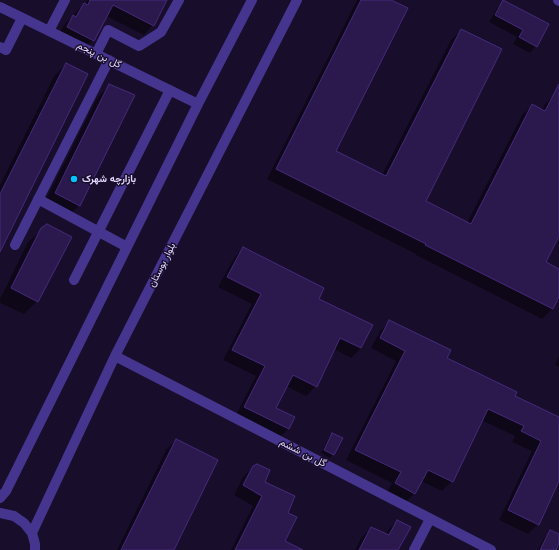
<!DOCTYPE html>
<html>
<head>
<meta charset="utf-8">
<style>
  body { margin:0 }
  canvas { display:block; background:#180e2c }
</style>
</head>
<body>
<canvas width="559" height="550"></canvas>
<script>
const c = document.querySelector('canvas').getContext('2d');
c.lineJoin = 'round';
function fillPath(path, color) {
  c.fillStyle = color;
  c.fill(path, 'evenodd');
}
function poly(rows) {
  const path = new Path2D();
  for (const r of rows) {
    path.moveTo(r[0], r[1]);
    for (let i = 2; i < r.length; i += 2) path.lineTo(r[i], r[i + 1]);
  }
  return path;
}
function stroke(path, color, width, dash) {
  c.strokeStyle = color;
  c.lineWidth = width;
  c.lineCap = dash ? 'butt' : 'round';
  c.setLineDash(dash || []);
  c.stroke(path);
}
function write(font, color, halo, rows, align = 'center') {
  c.font = font + ' "Work Sans",Vazirmatn,sans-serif';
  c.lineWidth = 3;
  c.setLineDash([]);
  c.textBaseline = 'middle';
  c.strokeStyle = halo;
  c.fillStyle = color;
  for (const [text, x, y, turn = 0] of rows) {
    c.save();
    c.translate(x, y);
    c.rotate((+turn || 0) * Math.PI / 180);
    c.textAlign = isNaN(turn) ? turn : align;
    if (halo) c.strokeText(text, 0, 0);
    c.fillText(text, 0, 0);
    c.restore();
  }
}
fillPath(poly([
  [88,0,166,0,153,25,144,35,106,16,93,40,83,50,58,37,63,26],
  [357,0,389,0,334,151,382,175,451,40,461,30,425,201,467,223,522,115,532,105,542,110,545,104,555,94,559,96,559,234,545,263,559,270,559,294,552,309,542,319,416,255,416,254,267,179],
  [504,1,536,46,530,53,513,44,517,37,489,22,497,8],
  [66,64,0,249,0,185,54,76],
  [110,85,80,205,66,218,42,207,97,98],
  [42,229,37,301,24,314,0,303,0,299,28,242],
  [243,248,318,299,372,325,361,348,351,358,334,349,316,386,306,396,286,386,275,408,294,418,288,429,278,439,235,417,256,376,223,360,252,304,218,287,234,258],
  [390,321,445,359,514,396,559,418,559,479,538,524,528,534,499,520,532,451,512,442,515,436,481,420,452,481,442,491,421,481,415,493,405,503,386,494,392,483,346,460,396,361,371,348,380,331],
  [559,356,559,367,555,365],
  [332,434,333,454,330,458,321,453,329,437],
  [176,440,172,550,117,550,166,450],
  [253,467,286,513,284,542,301,550,231,550,253,506,234,495,243,477],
  [255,492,267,498,266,499,254,493],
  [397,521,398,550,355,550,361,538,371,528,385,535,387,531],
  [551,531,559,535,559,541,554,550,538,550,544,538]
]), '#0007');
const building = poly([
  [90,0,167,0,154,26,113,5,94,41,67,27,73,15,76,17,84,3,88,5,90,0],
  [361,0,391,0,408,8,336,151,386,176,461,29,502,49,426,201,471,224,532,104,545,111,559,84,559,236,546,262,559,269,559,297,553,309,425,245,426,244,276,169,361,0],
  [503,0,549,24,537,47,519,37,523,30,495,15,503,0],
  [66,63,88,74,0,252,0,194,66,63],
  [109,84,135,95,80,206,55,193,109,84],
  [47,224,72,237,38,302,11,288,41,228,47,224],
  [243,247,324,288,319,299,373,325,361,348,340,338,317,387,293,375,276,408,295,417,289,429,244,407,265,366,232,350,261,294,227,277,243,247],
  [389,320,451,350,447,358,517,392,515,396,559,417,559,481,539,525,508,510,541,441,521,431,524,426,488,409,453,482,428,470,415,494,395,483,401,472,355,450,405,351,380,338,389,320],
  [332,433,343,438,334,455,324,450,332,433],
  [176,439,218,460,174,550,121,550,176,439],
  [257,464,270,470,265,482,295,496,288,513,297,517,285,541,303,550,235,550,262,496,243,485,253,466,257,464],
  [397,520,411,527,398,550,359,550,371,527,389,535,397,520],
  [550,530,559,534,559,543,556,550,540,550,550,530]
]);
fillPath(building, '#2b194e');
stroke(building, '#45297c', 1);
stroke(poly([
  [558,0,559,1],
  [0,7,198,104],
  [49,31,65,0],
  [0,47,6,50,22,18],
  [96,54,108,30,139,46,161,32,179,0],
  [38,199,127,247],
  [15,245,109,60],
  [74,280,170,90],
  [115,356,491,550],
  [0,498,6,491,198,104,252,0],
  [0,513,14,516,24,523,32,533,35,544,35,550],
  [32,533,115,356,297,0],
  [414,550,430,519]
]), '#45358f', 10);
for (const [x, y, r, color] of [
  [74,179,4,"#05c2ff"]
]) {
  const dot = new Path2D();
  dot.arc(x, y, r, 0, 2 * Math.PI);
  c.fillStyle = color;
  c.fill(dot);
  stroke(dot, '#180e2c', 1.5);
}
write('10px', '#e3d9ff', '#180e2c', [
  ["گل بن پنجم",99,55,26],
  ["بلوار بوستان",162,265,-63],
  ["گل بن ششم",303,453,27]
]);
write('bold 10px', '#e3d9ff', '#180e2c', [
  ["بازارچه شهرک",82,179]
], 'left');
</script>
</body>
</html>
